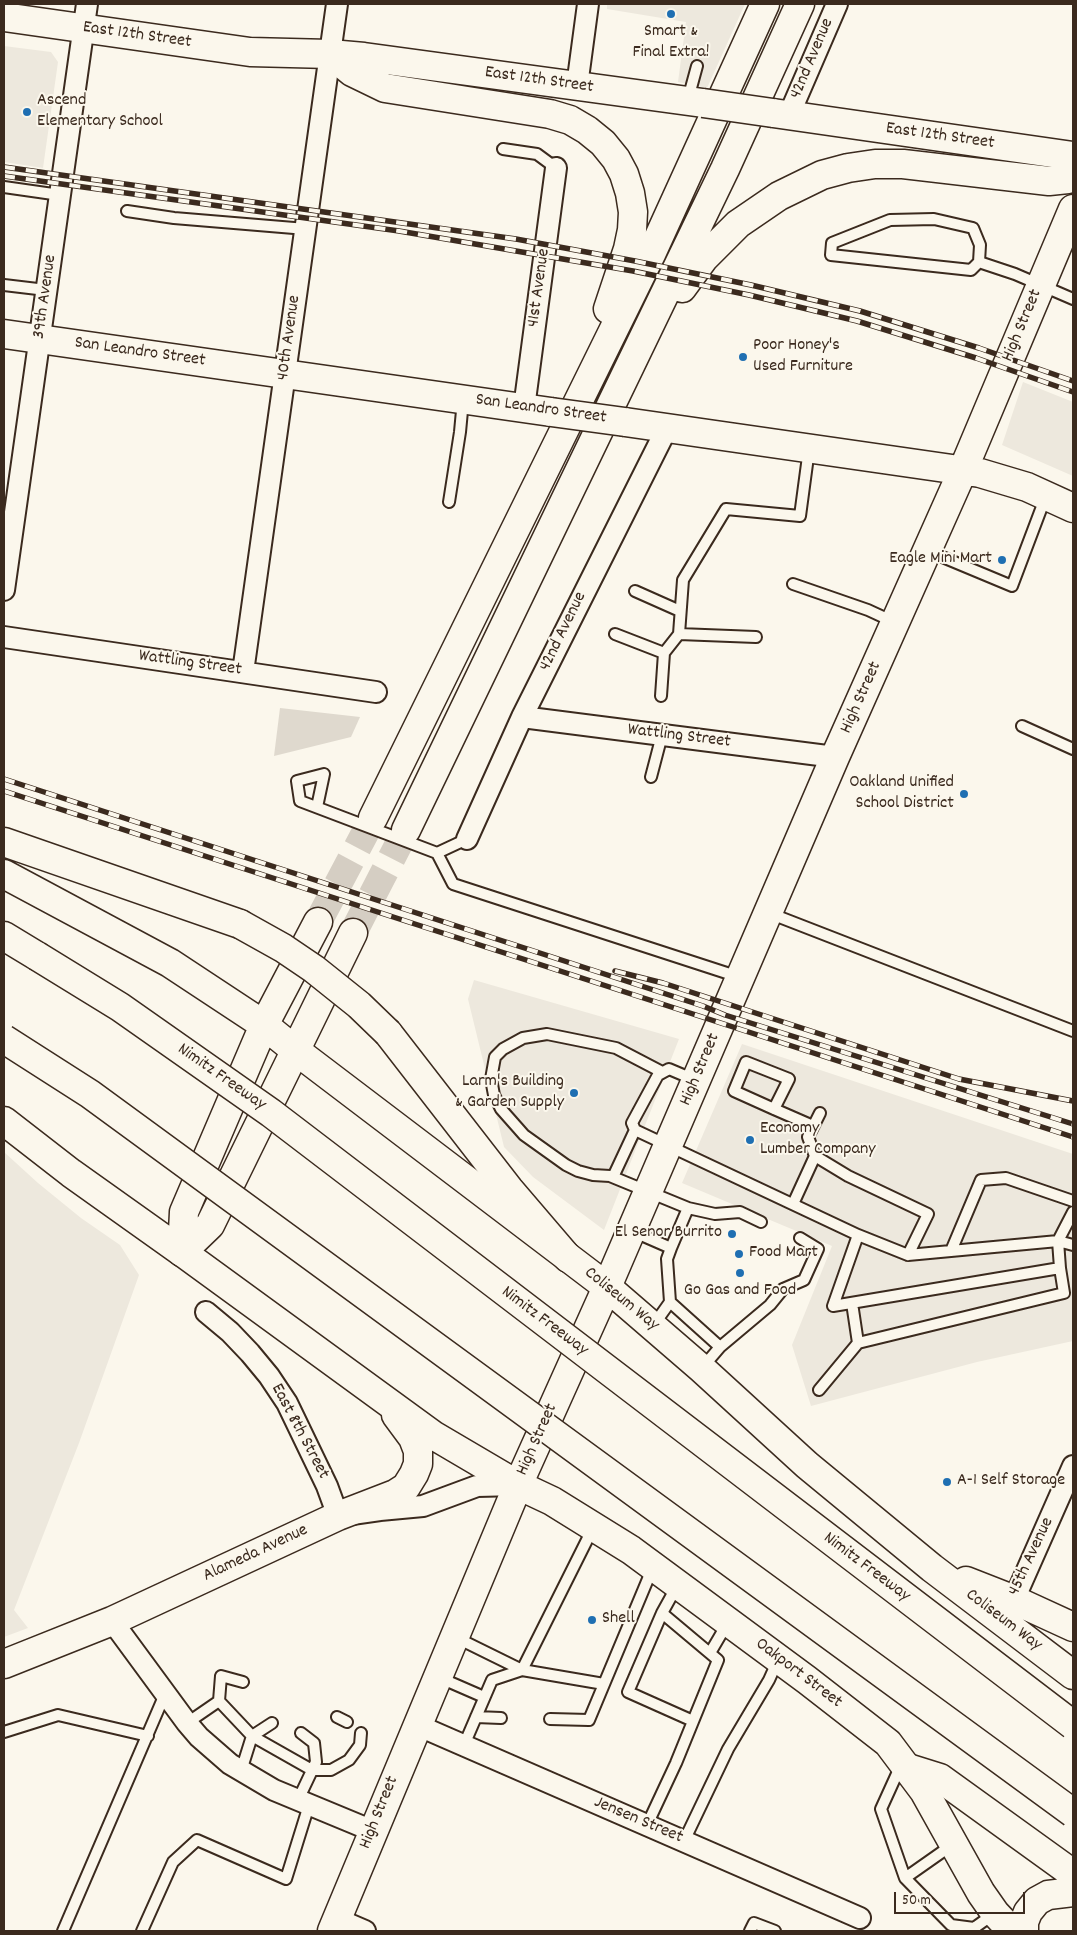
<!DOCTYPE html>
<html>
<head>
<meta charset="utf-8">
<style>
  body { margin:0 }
  #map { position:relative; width:1077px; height:1935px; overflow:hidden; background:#fbf7ec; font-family:Dekko,sans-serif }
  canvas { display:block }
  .frame { position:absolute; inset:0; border:5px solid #3b2a1e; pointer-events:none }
  .scale { position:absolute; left:894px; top:1892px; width:131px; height:22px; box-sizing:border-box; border:2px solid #3b2a1e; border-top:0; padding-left:6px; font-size:15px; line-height:18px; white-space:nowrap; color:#3b2a1e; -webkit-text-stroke:4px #fbf7ec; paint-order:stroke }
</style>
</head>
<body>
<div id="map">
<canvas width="1077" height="1935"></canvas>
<div class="frame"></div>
<div class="scale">50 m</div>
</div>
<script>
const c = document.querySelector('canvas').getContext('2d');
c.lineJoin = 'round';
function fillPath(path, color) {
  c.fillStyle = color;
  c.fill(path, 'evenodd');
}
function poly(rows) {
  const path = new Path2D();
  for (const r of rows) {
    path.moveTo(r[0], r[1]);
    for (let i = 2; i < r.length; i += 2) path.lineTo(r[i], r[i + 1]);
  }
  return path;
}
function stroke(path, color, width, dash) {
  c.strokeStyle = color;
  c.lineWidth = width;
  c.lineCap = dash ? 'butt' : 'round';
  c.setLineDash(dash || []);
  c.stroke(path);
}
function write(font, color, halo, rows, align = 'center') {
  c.font = font + ' Dekko,sans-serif';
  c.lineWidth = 4;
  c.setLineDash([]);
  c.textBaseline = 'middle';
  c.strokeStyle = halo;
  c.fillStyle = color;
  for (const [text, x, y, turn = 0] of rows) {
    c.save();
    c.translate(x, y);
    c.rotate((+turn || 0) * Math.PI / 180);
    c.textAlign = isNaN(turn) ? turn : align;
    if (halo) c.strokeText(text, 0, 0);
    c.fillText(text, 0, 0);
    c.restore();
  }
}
fillPath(poly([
  [607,4,745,4,707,88,678,82,686,22,607,9],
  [4,46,51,52,58,62,43,168,4,162],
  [1023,382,1073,402,1073,476,1002,445],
  [474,980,679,1039,604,1230,533,1177,504,1147,468,999],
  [742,1044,1073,1154,1073,1341,977,1362,811,1406,792,1345,832,1246,682,1183],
  [4,1152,38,1183,81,1218,120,1245,139,1275,79,1443,14,1610,28,1628,4,1637]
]), '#ede8dd');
fillPath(poly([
  [280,708,360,717,351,737,274,756]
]), '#dfd9ce');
stroke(poly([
  [318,922,373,818],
  [353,933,406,830]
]), '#d5cec3', 28, [28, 14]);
const lane = poly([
  [688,99,697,66],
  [503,149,537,154,556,168],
  [4,187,60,195],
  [127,211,174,218,306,229],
  [979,262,971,270,831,255,832,243,890,220,934,219,973,228,980,245,979,262,1015,274,1073,299],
  [4,285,46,290],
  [449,502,460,432,463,400],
  [928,551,1012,586,1046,496],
  [793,584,868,610,894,622],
  [635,591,680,611],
  [615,634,664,653],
  [756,637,679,634,683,580,726,509,800,516,809,449],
  [661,696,664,653,679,634],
  [1022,726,1073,749],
  [651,777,662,735],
  [317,807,324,774,297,781,300,801,437,853,467,839],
  [437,853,453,884,739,977],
  [769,913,1073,1031],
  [662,1072,616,1048,547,1034,523,1038,503,1049,495,1057,491,1079,494,1095,501,1109,524,1135,566,1165,578,1171,593,1175,610,1176,688,1208,671,1248],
  [695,1080,669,1069,658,1075,632,1123,635,1130,858,1235,908,1255,928,1214,848,1176,815,1156,808,1137,820,1113],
  [774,1109,789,1079,746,1062,734,1091,774,1109,813,1126],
  [613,1177,635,1130],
  [793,1204,815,1156],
  [688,1208,715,1214,740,1212,761,1222],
  [1073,1212,1058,1241,1073,1245],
  [632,1231,671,1248,667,1259,670,1302],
  [858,1235,833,1306,1060,1268,1058,1241,908,1255],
  [951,1251,981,1180,1006,1178,1073,1201],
  [852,1303,858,1343,1064,1293,1060,1268],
  [653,1326,670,1302,720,1347,702,1368],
  [720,1347,770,1305,783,1289,804,1280,818,1249,800,1238],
  [819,1390,858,1343],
  [662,1613,677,1586],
  [455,1637,522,1670,604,1684],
  [710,1653,727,1624],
  [438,1677,484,1697],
  [243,1682,221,1676,219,1701,252,1736,312,1770,331,1770,349,1760,360,1745,361,1733],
  [337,1717,347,1722],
  [476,1717,501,1718],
  [550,1719,589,1720,653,1567],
  [187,1723,219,1701],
  [4,1732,58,1715,148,1736],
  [464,1745,492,1680,522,1670,593,1528],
  [901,1765,881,1809,905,1878],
  [241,1771,252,1736,272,1723],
  [298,1800,316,1762,314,1743,301,1733],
  [647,1825,676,1763,718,1660,662,1613,628,1692,693,1721],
  [684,1841,728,1749,769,1680,778,1660],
  [952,1845,905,1878,951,1925,974,1928,995,1913],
  [63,1931,165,1694],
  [142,1931,173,1862,197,1840,286,1879,309,1805],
  [750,1931,754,1923,775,1931]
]);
const street = poly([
  [577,86,588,4],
  [789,115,837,4],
  [524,408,556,168],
  [4,590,87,4],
  [4,637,376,692],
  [243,672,337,4],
  [522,717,835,757],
  [467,839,522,717,667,428],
  [206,1312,230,1332,250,1353,269,1376,287,1403,327,1486,338,1516,380,1510,423,1506,477,1486,518,1485],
  [1006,1611,1020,1586,1073,1466],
  [112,1621,187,1723,199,1737,230,1764,274,1790,373,1831],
  [417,1725,860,1918],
  [337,1919,365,1931]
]);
const secondary = poly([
  [4,17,250,52,330,54,364,57,703,103],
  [773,113,1073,156],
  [4,334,551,412],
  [625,422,980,473,1027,487,1073,508],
  [295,1050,607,1287,702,1369,807,1465,932,1568,1073,1675],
  [182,1252,433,1435,518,1485,552,1501,631,1550,807,1680,888,1743,924,1791,981,1893,995,1913,1012,1931],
  [966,1581,1012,1599,1073,1627],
  [4,1664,112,1621,338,1516,395,1494,406,1487,414,1474,418,1464,418,1451,413,1438,396,1415],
  [332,1931,518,1485,607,1287,835,757,963,470,1073,209]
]);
const highway = poly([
  [330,54,352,72,385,88,550,114,570,120,587,130,603,143,616,159,624,174,630,193,633,212,632,230,628,249,608,309],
  [682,288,704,258,738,224,779,196,822,175,848,168,875,164,903,164,1049,181,1068,179,1073,175],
  [373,818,652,252,765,4],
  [406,830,725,169,800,4],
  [4,842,240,924],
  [4,874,170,963,264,1025,295,1050],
  [4,936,37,956],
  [388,1033,509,1189,568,1258],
  [4,1121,71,1173,182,1252],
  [182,1252,210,1225,353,933],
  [182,1252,184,1212,264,1025,318,922],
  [908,1768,940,1778,1073,1874],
  [1024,1931,1024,1922,1028,1912,1037,1901,1048,1895,1073,1892]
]);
stroke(lane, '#3b2a1e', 14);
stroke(street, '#3b2a1e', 24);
stroke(secondary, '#3b2a1e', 31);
stroke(highway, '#3b2a1e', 31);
stroke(lane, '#fbf7ec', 10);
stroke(street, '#fbf7ec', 20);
stroke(secondary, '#fbf7ec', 28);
stroke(highway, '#fbf7ec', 28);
const rail = poly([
  [4,167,516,239,635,261,751,285,860,311,979,348,1073,381],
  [4,176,399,231,633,271,749,295,857,321,976,358,1073,392],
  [4,779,703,1006,725,1015,1073,1124],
  [4,791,1073,1137],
  [615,971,663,983,959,1079,1073,1101]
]);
stroke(rail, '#3b2a1e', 5.5);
stroke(rail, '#fbf7ec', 4, [11]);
const secondaryBridge = poly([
  [703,103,773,113],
  [551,412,625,422]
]);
const highwayBridge = poly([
  [240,924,283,948,314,969,359,1005,388,1033],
  [37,956,120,1007,271,1113,1073,1725],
  [4,1039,90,1094,1073,1813]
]);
stroke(secondaryBridge, '#3b2a1e', 31, []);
stroke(highwayBridge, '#3b2a1e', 31, []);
stroke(secondaryBridge, '#fbf7ec', 28);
stroke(highwayBridge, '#fbf7ec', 28);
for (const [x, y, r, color] of [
  [671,14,5,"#1f6fb2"],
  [27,112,5,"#1f6fb2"],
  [743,357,5,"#1f6fb2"],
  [1002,560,5,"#1f6fb2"],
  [964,794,5,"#1f6fb2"],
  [574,1093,5,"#1f6fb2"],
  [750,1140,5,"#1f6fb2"],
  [732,1234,5,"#1f6fb2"],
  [739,1254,5,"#1f6fb2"],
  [740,1273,5,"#1f6fb2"],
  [947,1482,5,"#1f6fb2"],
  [592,1620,5,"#1f6fb2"]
]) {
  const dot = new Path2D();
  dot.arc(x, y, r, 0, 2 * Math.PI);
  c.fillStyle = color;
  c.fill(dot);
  stroke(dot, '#fbf7ec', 2);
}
write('18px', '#3b2a1e', '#fbf7ec', [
  ["Smart &",671,33,"center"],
  ["Final Extra!",671,54,"center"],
  ["Ascend",37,102],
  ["Elementary School",37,123],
  ["Poor Honey's",753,347],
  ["Used Furniture",753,368],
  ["Eagle Mini Mart",992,560,"right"],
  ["Oakland Unified",954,784,"right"],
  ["School District",954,805,"right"],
  ["Larm's Building",564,1083,"right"],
  ["& Garden Supply",564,1104,"right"],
  ["Economy",760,1130],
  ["Lumber Company",760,1151],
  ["El Senor Burrito",722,1234,"right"],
  ["Food Mart",749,1254],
  ["Go Gas and Food",740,1292,"center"],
  ["A-1 Self Storage",957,1482],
  ["Shell",602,1620]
], 'left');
write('18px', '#3b2a1e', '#fbf7ec', [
  ["East 12th Street",137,36,8],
  ["42nd Avenue",813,59,-67],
  ["East 12th Street",539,81,8],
  ["East 12th Street",940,137,8],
  ["41st Avenue",540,288,-82],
  ["39th Avenue",46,297,-82],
  ["High Street",1023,326,-67],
  ["40th Avenue",290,338,-82],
  ["San Leandro Street",140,353,8],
  ["San Leandro Street",541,410,8],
  ["42nd Avenue",564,632,-64],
  ["Wattling Street",190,664,8],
  ["High Street",862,698,-66],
  ["Wattling Street",679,737,7],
  ["High Street",701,1070,-67],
  ["Nimitz Freeway",221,1078,35],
  ["Coliseum Way",621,1300,39],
  ["Nimitz Freeway",544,1322,37],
  ["East 8th Street",299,1432,62],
  ["High Street",538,1440,-66],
  ["Alameda Avenue",256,1554,-25],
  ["45th Avenue",1032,1557,-65],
  ["Nimitz Freeway",866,1568,37],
  ["Coliseum Way",1003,1621,37],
  ["Oakport Street",798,1674,37],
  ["High Street",380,1813,-68],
  ["Jensen Street",638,1821,23]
]);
</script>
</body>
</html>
